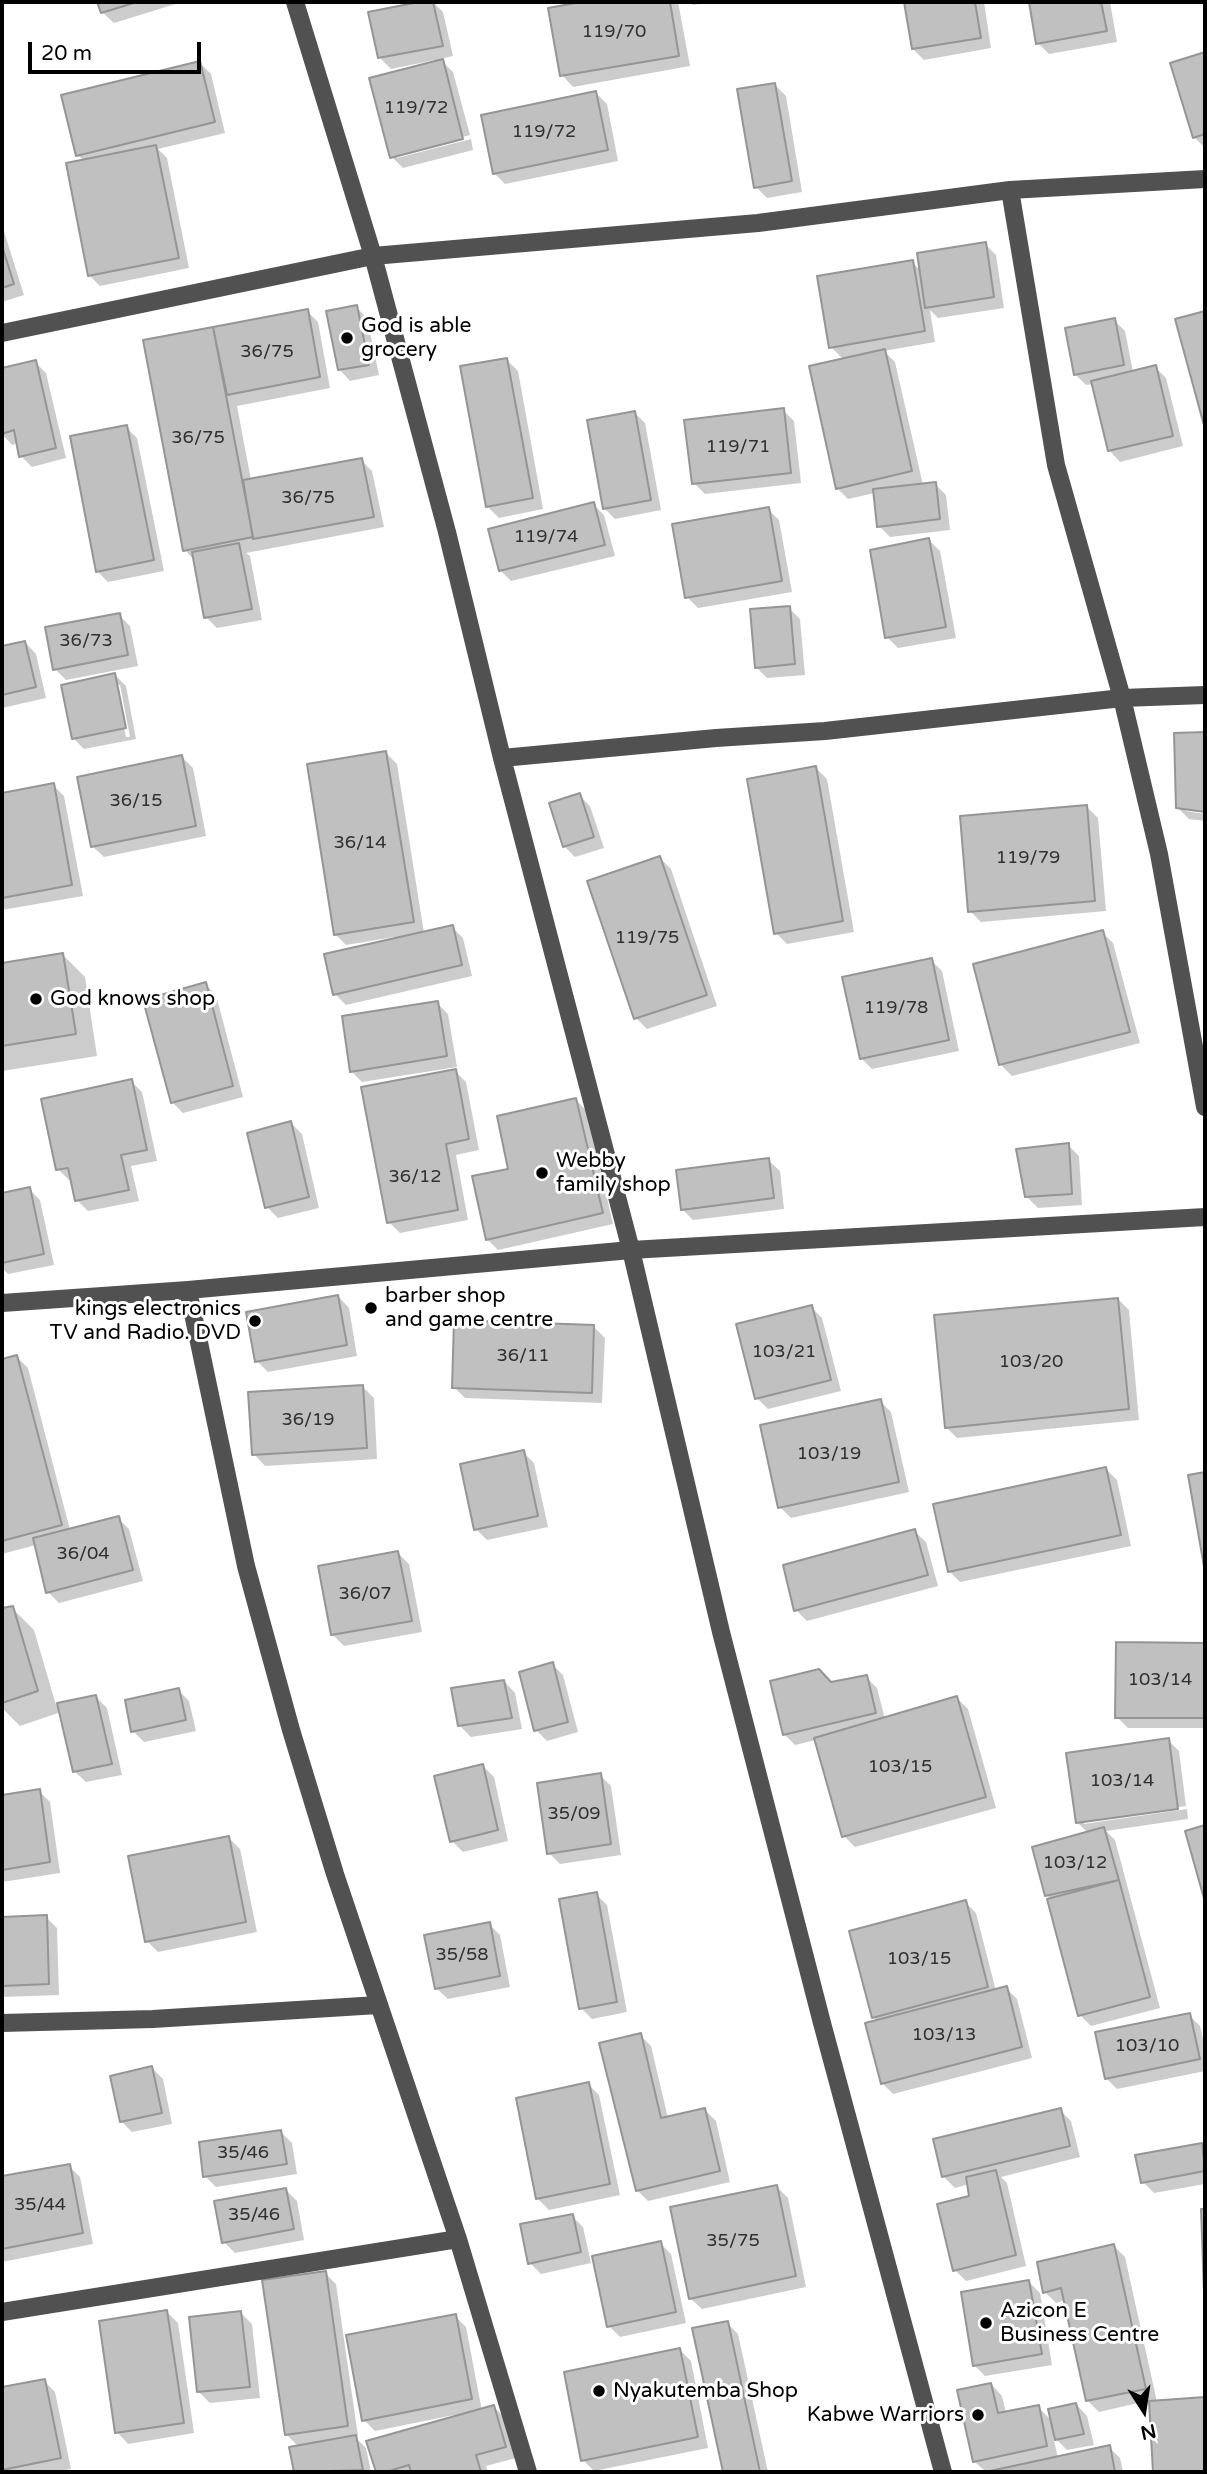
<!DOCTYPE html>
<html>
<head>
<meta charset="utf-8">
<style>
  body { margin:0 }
  #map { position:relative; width:1207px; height:2474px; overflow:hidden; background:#fff; font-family:"Varela Round",sans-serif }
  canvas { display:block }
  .frame { position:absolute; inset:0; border:4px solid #000; pointer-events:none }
  .north { position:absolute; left:1109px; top:2376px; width:70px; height:70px; -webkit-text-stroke:5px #fff; paint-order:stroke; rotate:168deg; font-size:19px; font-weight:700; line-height:28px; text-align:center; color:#000 }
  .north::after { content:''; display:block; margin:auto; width:24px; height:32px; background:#000; clip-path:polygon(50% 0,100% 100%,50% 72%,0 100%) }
  .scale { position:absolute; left:28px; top:42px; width:173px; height:32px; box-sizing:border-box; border:4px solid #000; border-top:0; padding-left:9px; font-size:21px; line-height:24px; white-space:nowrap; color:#000; -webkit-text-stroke:5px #fff; paint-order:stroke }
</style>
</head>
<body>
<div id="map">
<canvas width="1207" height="2474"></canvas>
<div class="frame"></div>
<div class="north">N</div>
<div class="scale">20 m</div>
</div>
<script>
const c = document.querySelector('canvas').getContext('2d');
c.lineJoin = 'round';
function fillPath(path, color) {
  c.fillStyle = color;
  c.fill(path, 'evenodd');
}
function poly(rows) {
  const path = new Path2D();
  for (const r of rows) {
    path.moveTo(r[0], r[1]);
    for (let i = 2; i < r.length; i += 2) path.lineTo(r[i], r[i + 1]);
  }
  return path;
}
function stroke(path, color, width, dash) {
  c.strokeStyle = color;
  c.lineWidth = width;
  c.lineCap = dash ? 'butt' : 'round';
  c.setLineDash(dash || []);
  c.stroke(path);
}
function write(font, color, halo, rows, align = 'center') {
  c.font = font + ' "Varela Round",sans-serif';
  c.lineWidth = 6;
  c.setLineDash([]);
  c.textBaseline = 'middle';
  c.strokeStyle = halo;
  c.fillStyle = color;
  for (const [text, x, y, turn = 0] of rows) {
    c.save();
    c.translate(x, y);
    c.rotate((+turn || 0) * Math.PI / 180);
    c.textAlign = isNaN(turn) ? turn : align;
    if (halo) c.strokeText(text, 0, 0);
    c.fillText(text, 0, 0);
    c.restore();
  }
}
fillPath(poly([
  [99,2,182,2,114,23,102,12],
  [428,2,433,2,443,12,453,56,440,59,453,72,470,135,397,155,397,158,471,139,473,150,403,168,392,157,436,63,435,60,391,69,380,58,370,13],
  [591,2,678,2,690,66,573,87,562,75,550,9],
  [690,2,711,2,693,5],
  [906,2,984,2,991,48,924,60,913,49],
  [1031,2,1110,2,1117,42,1049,54,1038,43],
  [1204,54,1205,56,1205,148,1194,137],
  [200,63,211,74,225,133,158,149,167,158,189,268,100,286,89,275,84,161,78,155],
  [775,85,786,96,802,192,767,198,756,187],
  [596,93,607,104,618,161,505,184,494,173],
  [2,225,24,295,2,302],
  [985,244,996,255,1004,308,938,318,930,310,935,342,884,351,895,362,923,485,935,484,946,495,950,530,890,537,879,526,875,493,848,499,837,488,844,360,831,347,912,262,921,271],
  [356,307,367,318,379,375,350,381,339,369],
  [307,311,318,322,330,388,237,406,251,480,361,460,372,471,384,527,246,553,250,556,262,620,217,628,206,617,195,561,185,550,145,342],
  [1205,313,1205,423,1177,320],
  [1114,320,1125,331,1133,372,1155,367,1166,378,1183,446,1120,462,1109,450,1093,384,1086,385,1075,374],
  [507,360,518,371,543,509,499,518,488,507],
  [35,362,46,373,66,458,32,467,21,456,18,443,12,445,2,434,2,370],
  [783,410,794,421,801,483,705,494,694,483],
  [634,412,645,423,661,510,615,519,604,508],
  [126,427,137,438,164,571,108,582,97,571],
  [593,504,604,515,615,556,511,581,500,570],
  [768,509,779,520,792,592,698,608,687,597],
  [929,540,940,551,956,638,898,648,887,637],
  [789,608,800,619,805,675,767,678,756,667],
  [119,615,130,626,138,666,66,680,55,669],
  [25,642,36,654,46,698,2,708,2,648],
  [115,675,126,686,136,739,84,749,73,738],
  [116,685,120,685,130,737,126,737],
  [1176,734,1205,734,1205,810,1186,808,1186,811,1205,814,1205,821,1189,819,1178,808],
  [386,753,397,764,424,933,452,927,463,938,472,976,346,1005,335,994,395,940,394,937,346,945,335,934],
  [182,757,193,768,206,836,104,857,92,846],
  [816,768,827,779,854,932,787,944,776,933],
  [53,785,64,796,83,896,2,910,2,794],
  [579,795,590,806,604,848,575,857,564,846],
  [1087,807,1098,818,1106,911,981,922,970,911],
  [660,858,671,869,717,1006,647,1029,636,1018],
  [1102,932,1113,943,1140,1043,1012,1076,1001,1065],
  [63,955,85,977,97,1056,2,1071,2,965],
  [931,960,942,971,959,1051,872,1069,861,1058],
  [205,984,216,995,243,1097,183,1113,172,1102],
  [437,1003,448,1014,457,1067,362,1082,351,1071],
  [455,1071,466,1082,479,1150,456,1155,468,1220,400,1233,389,1222],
  [131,1081,142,1092,157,1161,131,1166,139,1201,88,1211,77,1200,73,1180,69,1180,58,1169],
  [576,1100,587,1111,613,1224,498,1250,487,1239,510,1170],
  [291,1123,302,1134,319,1208,278,1218,267,1207],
  [1068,1145,1079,1156,1082,1205,1038,1208,1027,1197],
  [768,1160,780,1171,784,1209,693,1220,682,1209],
  [29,1189,40,1200,54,1265,8,1274,2,1268,2,1195],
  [338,1296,349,1308,357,1356,268,1372,257,1361],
  [1118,1299,1129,1310,1139,1420,957,1438,946,1427],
  [811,1307,822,1318,841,1391,768,1409,757,1398],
  [594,1327,605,1338,602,1403,465,1398,454,1387],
  [17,1357,28,1368,70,1530,118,1518,129,1529,143,1581,59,1603,48,1592,36,1545,2,1554,2,1361],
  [363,1387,374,1398,377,1459,265,1466,254,1454],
  [880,1401,891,1412,909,1492,791,1518,780,1507],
  [523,1452,534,1463,548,1527,487,1540,476,1529],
  [1106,1469,1117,1480,1131,1546,960,1582,949,1571],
  [914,1531,926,1542,938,1586,807,1621,796,1610],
  [398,1553,409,1564,422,1632,344,1646,333,1635],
  [12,1608,34,1630,56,1705,96,1697,107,1708,122,1775,86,1782,74,1771,61,1712,20,1726,2,1708,2,1610],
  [1118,1644,1205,1645,1205,1728,1128,1728,1117,1717],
  [552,1664,563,1675,578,1732,547,1741,536,1730],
  [866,1677,877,1688,885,1719,957,1698,968,1709,996,1808,855,1847,844,1836,816,1740,795,1745,784,1734,831,1684],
  [504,1681,515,1693,522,1729,471,1737,460,1726],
  [178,1690,189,1701,196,1731,144,1742,133,1731],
  [1168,1740,1179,1751,1186,1806,1084,1820,1084,1824,1187,1809,1188,1819,1106,1831,1115,1840,1160,2008,1091,2026,1080,2015,1051,1899,1047,1895,1088,1833,1078,1823],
  [483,1766,494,1777,508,1841,463,1852,452,1841],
  [600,1775,611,1786,621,1855,560,1864,549,1853],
  [39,1791,50,1802,60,1873,2,1882,2,1796],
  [229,1838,240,1849,257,1932,158,1952,147,1941],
  [596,1894,607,1905,627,2012,592,2019,581,2008],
  [965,1902,976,1913,996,1991,1006,1988,1017,1999,1032,2058,893,2094,882,2083,878,2022,874,2017],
  [46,1917,57,1928,59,1995,2,1997,2,1919],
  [489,1924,500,1935,510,1987,448,1999,436,1988],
  [1189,2015,1200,2026,1205,2048,1205,2071,1117,2089,1106,2078],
  [640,2035,651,2046,668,2118,705,2110,716,2121,730,2182,648,2201,637,2190],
  [152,2068,163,2079,172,2124,132,2132,121,2121],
  [588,2084,599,2095,620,2195,549,2210,538,2199],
  [1060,2110,1071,2121,1080,2157,1001,2177,1007,2183,1026,2266,966,2281,955,2270,971,2198,969,2184,955,2188,944,2177,935,2141],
  [281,2132,292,2143,297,2174,216,2187,205,2176],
  [1202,2145,1205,2148,1205,2184,1154,2193,1143,2182],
  [69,2166,80,2177,93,2244,2,2262,2,2178],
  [777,2187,788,2198,806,2287,702,2309,690,2298],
  [286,2190,297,2201,304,2240,235,2253,224,2242],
  [572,2216,583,2227,591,2263,541,2274,530,2263],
  [660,2243,671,2254,686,2323,620,2337,609,2326],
  [1114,2246,1125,2257,1157,2402,1205,2399,1205,2472,1155,2472,1151,2400,1099,2412,1088,2401,1066,2300,1056,2303,1045,2292],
  [325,2273,336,2284,358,2436,355,2437,366,2448,371,2472,296,2472,291,2448,299,2447,286,2434],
  [1029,2282,1040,2293,1052,2365,985,2376,974,2365],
  [167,2312,178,2323,194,2433,128,2444,117,2432],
  [241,2313,252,2324,260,2398,210,2403,199,2392],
  [455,2316,466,2327,482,2411,494,2407,505,2418,516,2458,486,2466,488,2472,377,2472,369,2442,455,2418,454,2415,375,2431,364,2420],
  [727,2323,738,2334,768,2472,725,2472,694,2329],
  [680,2350,691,2361,708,2448,594,2471,583,2460],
  [44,2381,55,2392,71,2469,55,2472,4,2472,2,2470,2,2389],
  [991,2384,1002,2396,1006,2413,1038,2407,1052,2421,1076,2404,1087,2416,1094,2445,1067,2450,1053,2436,1058,2458,1109,2447,1120,2458,1123,2472,986,2472,975,2462]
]), '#0003');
const building = poly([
  [97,2,137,2,101,13,97,2],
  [419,2,433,2,443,46,378,58,368,12,419,2],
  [581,2,670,2,679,56,560,76,548,8,581,2],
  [904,2,975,2,981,38,912,49,904,2],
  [1029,2,1101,2,1107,31,1036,44,1029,2],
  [1205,52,1205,134,1193,138,1170,63,1205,52],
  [443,59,463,139,390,158,369,78,443,59],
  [200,61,215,122,76,156,61,95,200,61],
  [775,83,792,181,754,188,737,89,775,83],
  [596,91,608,150,493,174,481,115,596,91],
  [156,145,179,258,88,276,66,163,156,145],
  [986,242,994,297,925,308,917,253,986,242],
  [2,246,14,284,2,288,2,246],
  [913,260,925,331,829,348,817,276,913,260],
  [357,305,369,365,338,370,326,311,357,305],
  [308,309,320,377,227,395,213,327,308,309],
  [1205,311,1205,429,1175,319,1205,311],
  [1115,318,1124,365,1074,375,1065,328,1115,318],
  [213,327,253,537,183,551,143,340,213,327],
  [885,349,912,471,836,489,809,366,885,349],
  [507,358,533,498,486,507,460,366,507,358],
  [36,360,56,448,19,457,14,430,2,434,2,368,36,360],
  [1156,365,1173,436,1108,451,1091,381,1156,365],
  [784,408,791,473,692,484,684,420,784,408],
  [635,411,651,500,603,509,587,420,635,411],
  [127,425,154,560,96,572,70,436,127,425],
  [362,458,374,517,253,539,243,480,362,458],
  [936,482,940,519,877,527,873,489,936,482],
  [594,502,605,545,499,571,488,529,594,502],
  [769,507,782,581,685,598,672,524,769,507],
  [929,538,946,627,885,638,870,550,929,538],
  [239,543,252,609,204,618,192,552,239,543],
  [790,606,795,664,755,668,750,609,790,606],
  [120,613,128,655,53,670,45,627,120,613],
  [25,641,36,687,2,695,2,646,25,641],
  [115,673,126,728,72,739,61,685,115,673],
  [1205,732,1205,812,1176,808,1174,733,1205,732],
  [386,751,414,922,334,935,307,764,386,751],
  [182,755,196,826,91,847,77,777,182,755],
  [816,766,843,921,774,934,747,779,816,766],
  [54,783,72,885,2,898,2,793,54,783],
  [580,793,594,837,563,847,549,803,580,793],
  [1087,805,1095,901,968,912,960,816,1087,805],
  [660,856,707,995,634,1019,587,881,660,856],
  [453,925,462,965,333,995,324,954,453,925],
  [1103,930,1130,1032,999,1065,973,964,1103,930],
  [63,953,76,1034,2,1046,2,963,63,953],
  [932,958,949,1040,860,1059,842,977,932,958],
  [206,982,233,1086,171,1103,143,1000,206,982],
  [438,1001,447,1056,350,1072,342,1016,438,1001],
  [456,1069,469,1139,446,1144,458,1210,387,1223,361,1087,456,1069],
  [132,1079,147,1150,121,1155,129,1190,75,1201,68,1168,56,1170,41,1099,132,1079],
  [576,1098,603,1213,486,1240,472,1176,508,1169,497,1116,576,1098],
  [291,1121,309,1197,265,1208,247,1133,291,1121],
  [1069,1143,1072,1194,1025,1197,1016,1149,1069,1143],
  [769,1158,774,1198,681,1210,676,1170,769,1158],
  [30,1187,44,1254,2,1263,2,1193,30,1187],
  [338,1295,347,1345,255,1362,246,1312,338,1295],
  [1118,1298,1129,1409,945,1428,934,1315,1118,1298],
  [812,1305,831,1380,755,1399,736,1324,812,1305],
  [454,1320,594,1325,592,1393,452,1388,454,1320],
  [17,1355,62,1525,2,1541,2,1359,17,1355],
  [363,1385,367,1448,252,1455,248,1392,363,1385],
  [881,1399,899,1482,778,1508,760,1425,881,1399],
  [524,1450,538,1516,474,1530,460,1464,524,1450],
  [1106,1467,1121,1535,948,1572,933,1504,1106,1467],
  [1205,1472,1205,1572,1188,1475,1205,1472],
  [119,1516,133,1570,46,1593,33,1538,119,1516],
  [915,1529,928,1575,794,1611,783,1565,915,1529],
  [398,1551,412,1621,331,1635,318,1566,398,1551],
  [13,1606,38,1691,2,1703,2,1608,13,1606],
  [1116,1642,1205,1643,1205,1718,1115,1718,1116,1642],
  [553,1662,568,1722,534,1731,519,1672,553,1662],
  [819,1669,831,1682,867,1675,876,1713,783,1735,770,1681,819,1669],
  [504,1680,512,1718,458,1726,451,1688,504,1680],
  [179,1688,186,1720,131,1732,125,1700,179,1688],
  [96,1695,112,1764,73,1772,57,1703,96,1695],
  [957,1696,986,1797,842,1837,814,1738,957,1696],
  [1169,1738,1178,1809,1076,1823,1066,1753,1169,1738],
  [483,1764,498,1830,450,1842,434,1776,483,1764],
  [601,1773,611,1844,547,1854,537,1783,601,1773],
  [40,1789,50,1862,2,1870,2,1795,40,1789],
  [1205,1825,1205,1902,1185,1831,1205,1825],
  [1104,1827,1119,1880,1045,1896,1032,1847,1104,1827],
  [229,1836,246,1922,145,1942,128,1856,229,1836],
  [1119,1880,1150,1997,1078,2016,1047,1899,1119,1880],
  [597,1892,617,2002,579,2009,559,1899,597,1892],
  [966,1900,988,1987,872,2018,849,1931,966,1900],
  [47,1915,49,1984,2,1986,2,1917,47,1915],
  [490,1922,500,1976,435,1989,424,1935,490,1922],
  [1007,1986,1022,2047,881,2084,865,2023,1007,1986],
  [1190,2013,1200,2059,1105,2079,1095,2032,1190,2013],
  [641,2033,661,2118,705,2108,720,2171,636,2191,599,2043,641,2033],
  [152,2066,162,2113,120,2122,110,2076,152,2066],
  [589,2082,610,2184,536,2199,516,2098,589,2082],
  [1061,2108,1070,2146,942,2177,933,2139,1061,2108],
  [281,2130,287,2164,203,2177,199,2142,281,2130],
  [1202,2143,1205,2171,1141,2183,1135,2155,1202,2143],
  [70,2164,83,2233,2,2249,2,2176,70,2164],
  [996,2170,1016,2255,953,2271,937,2204,969,2196,966,2177,996,2170],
  [777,2185,796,2276,689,2299,670,2207,777,2185],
  [286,2188,294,2229,222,2243,214,2201,286,2188],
  [1201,2209,1205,2209,1205,2320,1201,2209],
  [573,2214,581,2252,528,2264,520,2224,573,2214],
  [661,2241,676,2312,607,2327,592,2256,661,2241],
  [1114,2244,1146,2389,1086,2401,1061,2288,1043,2293,1037,2262,1114,2244],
  [326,2271,348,2426,285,2435,262,2280,326,2271],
  [1029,2280,1042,2354,973,2366,961,2292,1029,2280],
  [167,2310,184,2423,115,2433,99,2321,167,2310],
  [241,2311,250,2387,197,2392,189,2317,241,2311],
  [456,2314,472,2399,362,2421,346,2335,456,2314],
  [728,2321,760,2472,723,2472,692,2328,728,2321],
  [680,2348,698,2437,581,2461,564,2372,680,2348],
  [45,2379,61,2458,2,2470,2,2387,45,2379],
  [991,2383,998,2413,1039,2405,1047,2446,973,2462,957,2390,991,2383],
  [1205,2397,1205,2472,1153,2472,1149,2401,1205,2397],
  [1076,2403,1084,2434,1055,2440,1048,2409,1076,2403],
  [494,2405,506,2447,476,2455,481,2472,411,2472,409,2465,386,2472,376,2472,366,2441,494,2405],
  [356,2435,363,2470,294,2472,289,2447,356,2435],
  [1110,2445,1115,2472,991,2472,990,2471,1110,2445]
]);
fillPath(building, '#c0c0c0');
stroke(building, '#959595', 2);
stroke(poly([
  [295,2,373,256,447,532,502,758,631,1250,721,1632,822,2023,943,2472],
  [1010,190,1056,465,1122,698,1159,854,1205,1107],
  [2,333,373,256,758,223,1010,190,1205,179],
  [502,758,716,738,825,731,1122,698,1205,695],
  [188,1290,246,1566,291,1730,335,1874,458,2239,528,2472],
  [2,1303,188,1290,631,1250,1205,1217],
  [2,2023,153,2019,378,2005],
  [2,2312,458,2239]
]), '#515151', 18);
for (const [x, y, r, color] of [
  [347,338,7,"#000"],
  [36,999,7,"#000"],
  [542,1173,7,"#000"],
  [371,1308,7,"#000"],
  [255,1321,7,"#000"],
  [986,2323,7,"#000"],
  [599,2391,7,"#000"],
  [978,2415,7,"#000"]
]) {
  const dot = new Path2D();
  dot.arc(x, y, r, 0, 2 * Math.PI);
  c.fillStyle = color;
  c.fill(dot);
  stroke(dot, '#fff', 2.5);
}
write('18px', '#303030', null, [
  ["119/70",614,32],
  ["119/72",416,108],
  ["119/72",544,132],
  ["36/75",267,352],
  ["36/75",198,438],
  ["119/71",738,447],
  ["36/75",308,498],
  ["119/74",546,537],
  ["36/73",86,641],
  ["36/15",136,801],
  ["36/14",360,843],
  ["119/79",1028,858],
  ["119/75",647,938],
  ["119/78",896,1008],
  ["36/12",415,1177],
  ["103/21",784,1352],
  ["36/11",523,1356],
  ["103/20",1031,1362],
  ["36/19",308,1420],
  ["103/19",829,1454],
  ["36/04",83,1554],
  ["36/07",365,1594],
  ["103/14",1160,1680],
  ["103/15",900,1767],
  ["103/14",1122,1781],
  ["35/09",574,1814],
  ["103/12",1075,1863],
  ["35/58",462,1955],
  ["103/15",919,1959],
  ["103/13",944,2035],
  ["103/10",1147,2046],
  ["35/46",243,2153],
  ["35/44",40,2205],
  ["35/46",254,2215],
  ["35/75",733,2241]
]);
write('21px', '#000', '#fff', [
  ["God is able",361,326],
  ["grocery",361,350],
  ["God knows shop",50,999],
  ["Webby",556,1161],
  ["family shop",556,1185],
  ["barber shop",385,1296],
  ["and game centre",385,1320],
  ["kings electronics",241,1309,"right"],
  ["TV and Radio. DVD",241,1333,"right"],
  ["Azicon E",1000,2311],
  ["Business Centre",1000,2335],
  ["Nyakutemba Shop",613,2391],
  ["Kabwe Warriors",964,2415,"right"]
], 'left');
</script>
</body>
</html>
